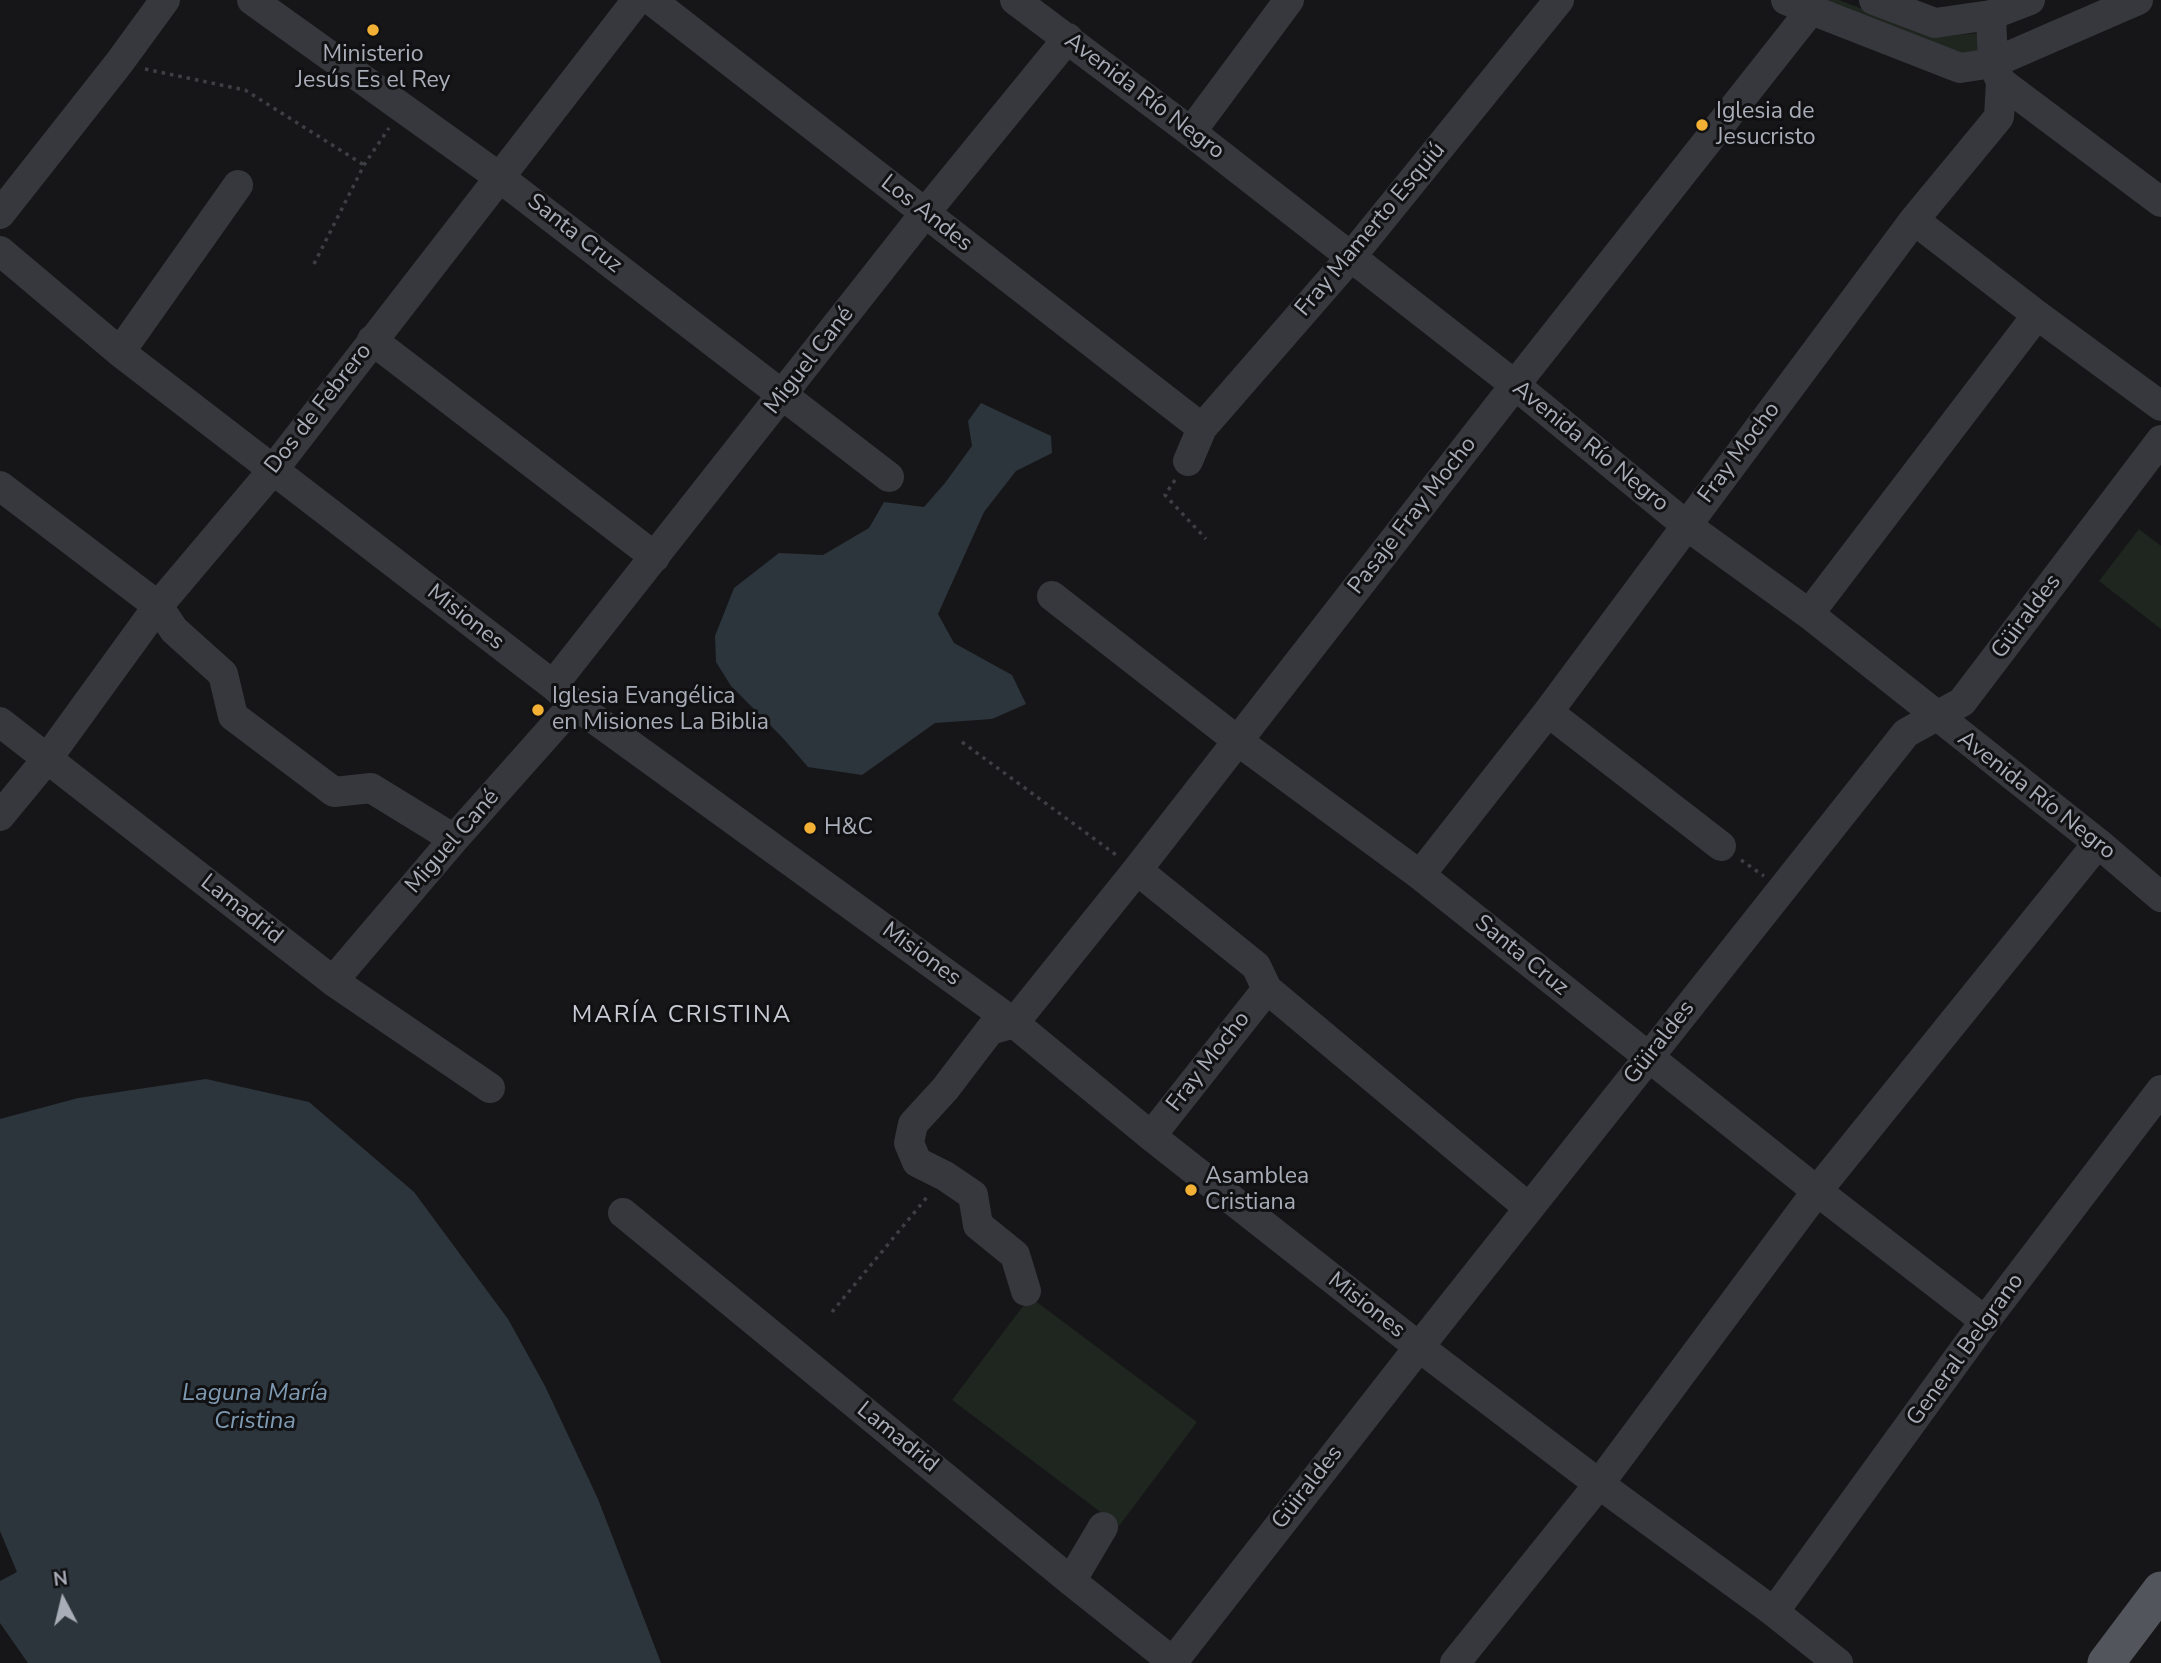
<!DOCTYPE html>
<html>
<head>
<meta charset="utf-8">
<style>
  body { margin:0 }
  #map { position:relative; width:2161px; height:1663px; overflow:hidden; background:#161618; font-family:"Nunito Sans",sans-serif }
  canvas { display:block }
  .north { position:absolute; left:28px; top:1565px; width:70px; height:70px; -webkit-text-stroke:5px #111113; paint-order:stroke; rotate:353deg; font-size:19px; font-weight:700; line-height:28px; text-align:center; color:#a8adb8 }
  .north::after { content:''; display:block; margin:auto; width:24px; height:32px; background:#a8adb8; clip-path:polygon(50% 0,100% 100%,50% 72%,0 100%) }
</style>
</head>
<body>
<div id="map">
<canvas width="2161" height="1663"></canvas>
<div class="north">N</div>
</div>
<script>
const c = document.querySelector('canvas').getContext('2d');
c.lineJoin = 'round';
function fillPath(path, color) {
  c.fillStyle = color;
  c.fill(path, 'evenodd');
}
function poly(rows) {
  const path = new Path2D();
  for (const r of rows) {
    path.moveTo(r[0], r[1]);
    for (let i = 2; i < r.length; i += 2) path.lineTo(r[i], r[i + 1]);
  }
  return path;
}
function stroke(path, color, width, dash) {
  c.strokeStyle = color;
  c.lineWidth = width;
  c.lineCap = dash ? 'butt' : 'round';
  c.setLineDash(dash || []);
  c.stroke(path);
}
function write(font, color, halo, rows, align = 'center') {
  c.font = font + ' "Nunito Sans",sans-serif';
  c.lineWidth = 6;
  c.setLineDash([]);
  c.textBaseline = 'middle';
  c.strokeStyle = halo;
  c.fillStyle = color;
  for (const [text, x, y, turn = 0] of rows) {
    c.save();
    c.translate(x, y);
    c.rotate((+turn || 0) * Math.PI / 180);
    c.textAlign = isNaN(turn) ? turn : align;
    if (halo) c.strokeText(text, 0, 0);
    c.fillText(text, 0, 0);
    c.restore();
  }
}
fillPath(poly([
  [1821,0,1839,0,1937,37,1979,33,1981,55,1972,58],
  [2139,529,2161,546,2161,629,2099,581],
  [1030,1297,1197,1422,1119,1526,952,1400]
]), '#1e261f');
fillPath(poly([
  [981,403,1051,436,1052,453,1016,471,984,512,938,614,954,643,1012,675,1026,704,992,719,935,723,862,775,808,767,781,736,731,686,716,662,715,636,734,588,779,553,823,555,869,528,884,502,924,507,945,483,972,446,968,421],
  [206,1079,309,1102,414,1192,508,1319,545,1386,598,1499,661,1663,28,1663,0,1623,0,1581,17,1572,0,1531,0,1119,78,1098]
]), '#2c353c');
stroke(poly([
  [145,69,245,90,364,165],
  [314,264,364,165,389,128],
  [1175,480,1165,495,1206,539],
  [962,742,1119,857],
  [1741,860,1764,876],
  [832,1312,928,1196]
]), '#3d3f44', 3.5, [3.5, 5]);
stroke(poly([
  [252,0,499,177,889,477],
  [651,0,1202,428],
  [1015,0,1191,132,1515,385,1686,525,1809,614,2098,843,2161,897],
  [1786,0,1960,68,1993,63,2138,0],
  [1874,0,1935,23,1991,15,2030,0],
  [2001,82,2161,202],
  [1191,132,1289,0],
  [0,214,119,63,165,0],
  [1914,220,2037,315,2161,406],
  [0,251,120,352,553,685,574,704,1014,1023,1151,1136,1419,1347,1599,1484,1774,1612,1838,1663],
  [372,340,655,557],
  [120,352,238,185],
  [1188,461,1202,428,1350,258,1559,0],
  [0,486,158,606,174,630,223,674,233,716,334,792,371,788,454,839],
  [1052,596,1238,741,1420,875,1817,1191,1985,1321],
  [1809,614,2037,315],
  [553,685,925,213,1068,38],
  [1548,712,1721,846],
  [0,722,333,981,490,1088],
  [0,816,47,759,158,606,273,470,637,0],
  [1137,870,1256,966,1267,989,1529,1208],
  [1420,875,1548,712,1914,220,1999,117,2001,82,1993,63,1991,15],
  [333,981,454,839,574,704],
  [1151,1136,1267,989],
  [623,1213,1071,1581,1173,1662],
  [1026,1291,1015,1255,978,1225,973,1195,945,1176,917,1162,909,1143,913,1124,945,1089,990,1030,1014,1023,1137,870,1515,385,1811,10],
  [1071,1581,1103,1527],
  [1774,1612,1985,1321,2161,1090],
  [1172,1663,1419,1347,1906,733,1962,702,2161,440],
  [1455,1663,1599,1484,1817,1191,2098,843]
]), '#37383d', 30);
stroke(poly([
  [2106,1663,2161,1590]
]), '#53555c', 37);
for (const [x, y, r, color] of [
  [373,30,7,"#f2b134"],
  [1702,125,7,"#f2b134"],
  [538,710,7,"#f2b134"],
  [810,828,7,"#f2b134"],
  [1191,1190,7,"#f2b134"]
]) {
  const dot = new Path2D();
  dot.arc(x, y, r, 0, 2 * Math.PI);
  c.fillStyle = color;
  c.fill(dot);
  stroke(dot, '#111113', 2.5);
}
write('23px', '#a8adb8', '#111113', [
  ["Ministerio",373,55,"center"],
  ["Jesús Es el Rey",373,81,"center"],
  ["Iglesia de",1716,112],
  ["Jesucristo",1716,138],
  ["Iglesia Evangélica",552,697],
  ["en Misiones La Biblia",552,723],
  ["H&C",824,828],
  ["Asamblea",1205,1177],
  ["Cristiana",1205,1203]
], 'left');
write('23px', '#a8adb8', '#111113', [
  ["Avenida Río Negro",1144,97,37],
  ["Los Andes",926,214,38],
  ["Fray Mamerto Esquiú",1371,230,-50],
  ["Santa Cruz",574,234,38],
  ["Miguel Cané",810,361,-52],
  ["Dos de Febrero",319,409,-52],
  ["Avenida Río Negro",1590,447,39],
  ["Fray Mocho",1740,453,-53],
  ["Pasaje Fray Mocho",1413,516,-52],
  ["Güiraldes",2027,617,-53],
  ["Misiones",465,618,38],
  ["Avenida Río Negro",2036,796,38],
  ["Miguel Cané",453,842,-49],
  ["Lamadrid",241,910,38],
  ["Misiones",921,955,36],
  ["Santa Cruz",1521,956,39],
  ["Güiraldes",1660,1043,-52],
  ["Fray Mocho",1209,1062,-52],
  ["Misiones",1366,1306,38],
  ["General Belgrano",1966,1350,-54],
  ["Lamadrid",897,1438,39],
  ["Güiraldes",1308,1488,-52]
]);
c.letterSpacing = '2px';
write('24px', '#c9ccd4', '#111113', [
  ["MARÍA CRISTINA",682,1016]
]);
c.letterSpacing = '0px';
write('italic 24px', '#7f9bb3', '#111113', [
  ["Laguna María",255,1394],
  ["Cristina",255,1422]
]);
</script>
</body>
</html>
